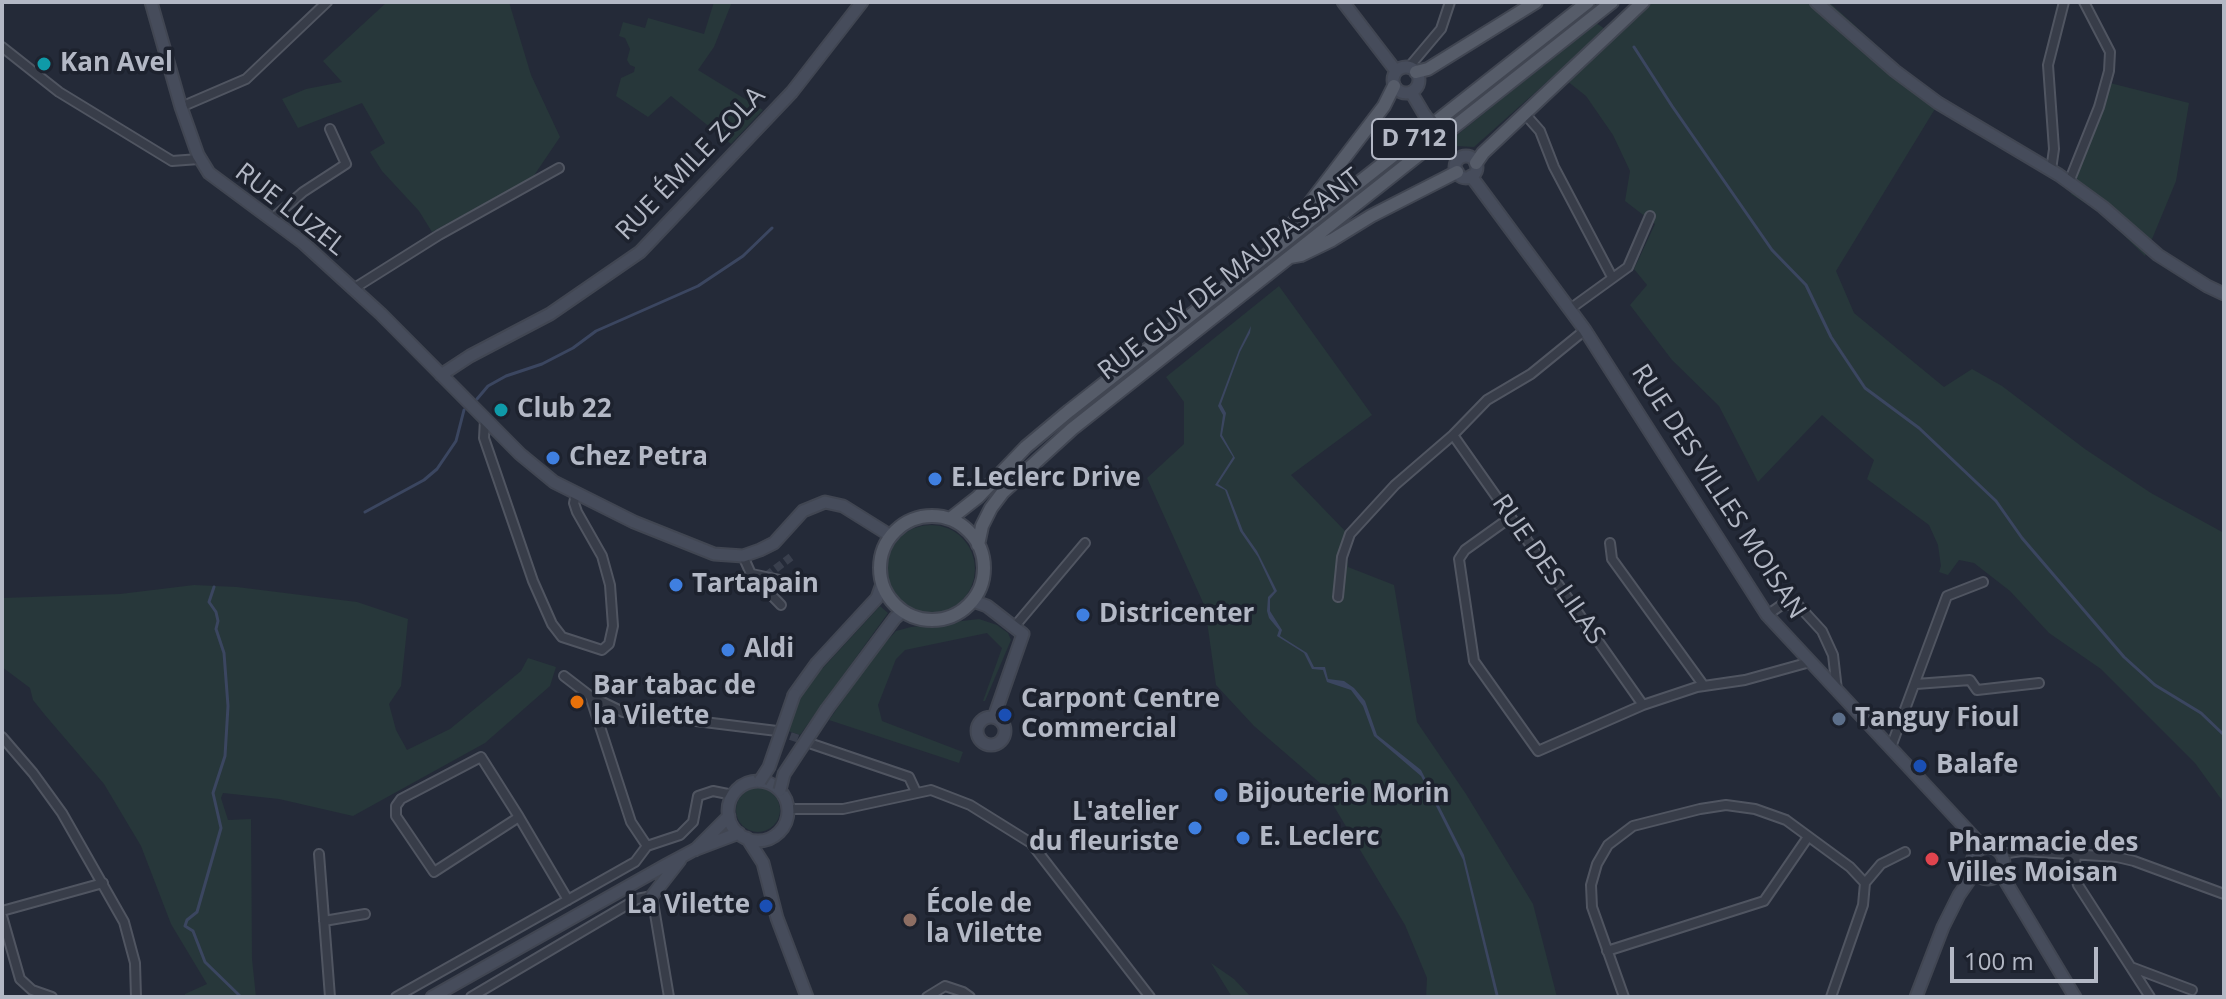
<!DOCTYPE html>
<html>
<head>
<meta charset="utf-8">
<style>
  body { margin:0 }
  #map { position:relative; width:2226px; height:999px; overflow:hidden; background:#242a38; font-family:"Open Sans",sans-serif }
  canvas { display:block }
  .frame { position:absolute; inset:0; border:4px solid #b3b8c5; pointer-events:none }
  .scale { position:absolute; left:1950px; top:947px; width:148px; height:36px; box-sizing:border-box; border:4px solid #b3b8c5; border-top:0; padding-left:10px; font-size:24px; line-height:28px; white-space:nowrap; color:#b3b8c5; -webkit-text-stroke:6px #1d222e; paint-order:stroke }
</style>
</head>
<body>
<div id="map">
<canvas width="2226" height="999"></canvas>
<div class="frame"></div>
<div class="scale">100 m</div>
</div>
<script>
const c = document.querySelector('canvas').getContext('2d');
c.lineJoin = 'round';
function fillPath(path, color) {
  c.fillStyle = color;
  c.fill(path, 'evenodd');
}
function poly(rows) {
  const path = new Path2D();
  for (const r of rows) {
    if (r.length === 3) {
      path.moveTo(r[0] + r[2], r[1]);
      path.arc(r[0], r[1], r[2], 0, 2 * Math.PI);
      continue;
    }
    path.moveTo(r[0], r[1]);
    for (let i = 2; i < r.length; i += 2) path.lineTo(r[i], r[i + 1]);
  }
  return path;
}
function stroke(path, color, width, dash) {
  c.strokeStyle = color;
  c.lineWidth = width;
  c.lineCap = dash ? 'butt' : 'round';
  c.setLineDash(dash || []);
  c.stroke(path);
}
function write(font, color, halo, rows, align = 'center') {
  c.font = font + ' "Open Sans",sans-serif';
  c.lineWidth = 7;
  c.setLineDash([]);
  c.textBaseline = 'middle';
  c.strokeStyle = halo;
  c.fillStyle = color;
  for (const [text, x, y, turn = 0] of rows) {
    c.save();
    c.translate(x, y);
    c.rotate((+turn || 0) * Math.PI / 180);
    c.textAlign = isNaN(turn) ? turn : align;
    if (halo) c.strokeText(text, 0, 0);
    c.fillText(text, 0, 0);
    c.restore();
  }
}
fillPath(poly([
  [387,2,509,2,531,75,560,137,533,177,432,232,419,211,382,171,370,152,385,143,362,103,298,128,282,99,306,89,342,82,323,61],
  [714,2,732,2,714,47,698,70,763,110,731,144,671,96,648,117,616,96,621,78,634,72,635,67,630,65,627,60,630,49,625,38,619,36,623,22,645,28,648,18,704,34],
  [1653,2,1829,2,1904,70,1941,99,1836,271,1854,313,1944,387,1972,369,2002,386,2085,449,2151,493,2224,533,2224,803,2195,763,2101,669,2049,633,2010,591,1974,563,1959,560,1948,575,1939,572,1941,566,1938,545,1929,525,1867,479,1874,460,1822,415,1758,482,1719,406,1672,360,1630,305,1647,285,1634,269,1655,224,1625,201,1630,171,1613,135,1586,96,1557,73,1474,147,1457,146,1452,139,1596,23,1616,36],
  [2110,83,2189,103,2176,181,2145,256,2102,214,2071,194],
  [1279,286,1372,415,1291,475,1346,532,1348,567,1394,585,1417,722,1466,794,1533,904,1557,997,1426,997,1427,978,1405,925,1320,783,1254,726,1216,685,1205,607,1147,478,1184,444,1184,402,1166,377],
  [931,569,44],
  [194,585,237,587,357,602,408,619,401,686,389,704,396,730,407,750,450,729,521,671,528,658,556,667,550,686,485,743,353,816,279,799,223,793,221,798,228,820,251,819,252,959,256,997,185,997,185,994,207,984,171,924,141,846,104,784,45,715,33,700,30,688,2,667,2,598,120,594],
  [880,606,888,613,800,735,788,731,793,712,809,683],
  [979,619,997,625,1008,633,1011,640,985,701,983,701,1002,648,987,633,905,650,896,659,878,705,882,721,963,752,959,763,829,720,875,654,896,631,911,627],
  [758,810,22],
  [1211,963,1234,979,1251,997,1232,997]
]), '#27373a');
fillPath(poly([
  [1251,326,1250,333,1240,352,1221,404,1226,413,1222,435,1235,458,1218,484,1227,490,1243,531,1257,551,1277,591,1270,599,1270,611,1282,630,1280,636,1307,653,1314,667,1325,667,1328,679,1344,681,1354,688,1365,701,1377,735,1421,770,1464,855,1499,997,1496,997,1463,860,1421,776,1374,736,1363,706,1351,690,1327,682,1323,670,1312,669,1304,653,1277,636,1279,630,1269,618,1267,611,1268,597,1274,591,1258,557,1240,531,1225,490,1215,485,1233,457,1220,436,1223,415,1218,406,1239,350]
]), '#3b4660');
stroke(poly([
  [1634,47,1672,106,1772,250,1806,285,1831,337,1865,388,1919,428,1996,501,2022,538,2124,657,2155,685,2201,713,2224,735],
  [477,399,488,386,506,376,542,364,573,348,596,331,698,286,743,256,772,228],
  [365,512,424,480,437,469,456,441,464,410],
  [214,587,209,602,216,612,218,621,216,629,224,653,228,706,225,756,213,793,221,828,197,912,187,920,185,926,193,931,205,962,241,997]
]), '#3b4660', 3);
stroke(poly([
  [766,576,791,557],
  [779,732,808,742]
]), '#393f4d', 8, [8, 4]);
const street = poly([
  [2,47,59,92,172,161,199,159],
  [1409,67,1441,29,1450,2],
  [181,107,246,79,327,2],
  [1525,114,1540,131,1554,167,1612,277],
  [2051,170,2054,149,2048,65,2064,2],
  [2069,182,2099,107,2109,71,2110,52,2084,2],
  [272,219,303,192,346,164,330,129],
  [353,289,439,235,559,168],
  [1570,309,1628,267,1650,216],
  [485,419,484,438,533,581,552,624,562,637,602,650,609,644,613,626,610,585,602,556,577,512,574,503,576,494],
  [1453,435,1643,705],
  [1511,517,1465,550,1459,559,1474,661,1538,751,1643,705,1697,687,1745,680,1810,662],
  [1610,543,1612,559,1704,686],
  [743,556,751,574,781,605],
  [752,574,808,586],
  [1338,597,1342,557,1350,534,1395,485,1453,435,1487,400,1531,374,1585,330],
  [1767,615,1783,604,1799,606,1822,631,1833,655,1837,690],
  [1015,626,1085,543],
  [564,676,590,696,631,822,647,846],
  [1916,684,1970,680,1977,690,2039,683],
  [590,696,623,712,777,731],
  [2,737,33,773,62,813,124,922,135,963,136,997],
  [812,744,909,777,916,792],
  [1891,747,1947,596,1983,582],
  [788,809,843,809,931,790,970,805,1031,843,1150,997],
  [519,817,481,757,401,799,396,806,396,816,434,872,519,817,568,900],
  [319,854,330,997],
  [2001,854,2022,851,2117,857,2134,861,2224,894],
  [2076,855,2074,872,2078,885,2150,997],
  [1865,883,1881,864,1905,852],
  [2,911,103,883],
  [2,916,20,979,32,990,52,997],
  [324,921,365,914],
  [1607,951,1764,901,1808,837],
  [2131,967,2192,990],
  [396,997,635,862,647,846,680,835,693,822,698,796,713,791,733,795],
  [471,997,637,899,652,896,669,997],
  [927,997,945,986,963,992,970,997],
  [1624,997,1592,907,1591,885,1597,864,1608,845,1633,826,1700,809,1726,805,1755,809,1786,820,1850,867,1865,883,1863,905,1831,997]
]);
const secondary = poly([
  [151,2,181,107,198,155,209,173,302,242,381,314,520,454,554,482,634,522,714,554,743,556,760,550,774,543,803,511,825,502,843,506,891,536],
  [1343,2,1396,71],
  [1816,2,1895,71,1938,103,2059,175,2103,207,2158,255,2207,286,2224,294],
  [1406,80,13],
  [1411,92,1424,114],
  [1466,167,11],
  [1471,176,1585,330,1767,615,1984,848],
  [441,375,470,356,550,314,640,252,792,92,862,2],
  [973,601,987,606,1023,634,994,717],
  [794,695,817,663,877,598,882,584],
  [827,709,895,618,902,612],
  [991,731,14],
  [758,811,30],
  [747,838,763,863,777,918,807,997],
  [1988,863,16],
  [695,850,729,816],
  [2000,872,2075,997],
  [652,896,680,860],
  [432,997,666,865,694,850,739,833],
  [1916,997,1943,927,1959,895,1975,872]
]);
const primary = poly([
  [1416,72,1428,69,1536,2],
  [1476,163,1483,153,1643,2],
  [1280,236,1300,216,1384,106,1394,86],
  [1290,257,1301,255,1332,240,1371,216,1457,172],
  [932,568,52],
  [950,519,978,497,1026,447,1069,411,1588,2],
  [978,545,982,526,991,508,1003,492,1072,429,1612,2]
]);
stroke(street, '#505561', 12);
stroke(secondary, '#414652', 15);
stroke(primary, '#414652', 16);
stroke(street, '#383d49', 8);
stroke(secondary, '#464c5b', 11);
stroke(primary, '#565c69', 12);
const secondaryBridge = poly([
  [1424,114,1449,148],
  [760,781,769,767,794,695],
  [780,790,784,774,827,709]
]);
stroke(secondaryBridge, '#414652', 15, []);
stroke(secondaryBridge, '#464c5b', 11);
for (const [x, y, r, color] of [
  [44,64,8,"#0f9aa8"],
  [501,410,8,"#0f9aa8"],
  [553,458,8,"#3f7fe0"],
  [935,479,8,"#3f7fe0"],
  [676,585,8,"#3f7fe0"],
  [1083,615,8,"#3f7fe0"],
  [728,650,8,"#3f7fe0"],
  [577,702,8,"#e8710a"],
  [1005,715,8,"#1a4fb4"],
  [1839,719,8,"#5c6f8a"],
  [1920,766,8,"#1a4fb4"],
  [1221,795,8,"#3f7fe0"],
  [1195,828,8,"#3f7fe0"],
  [1243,838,8,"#3f7fe0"],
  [1932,859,8,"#e0444e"],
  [766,906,8,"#1a4fb4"],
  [910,920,8,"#8d6e63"]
]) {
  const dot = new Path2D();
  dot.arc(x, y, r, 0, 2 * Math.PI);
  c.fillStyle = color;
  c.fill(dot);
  stroke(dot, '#1d222e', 3);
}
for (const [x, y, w] of [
  [1414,139,84]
]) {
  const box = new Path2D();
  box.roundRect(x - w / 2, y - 20, w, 40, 6);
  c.fillStyle = '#1d222e';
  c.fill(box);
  stroke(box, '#b3b8c5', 2);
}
write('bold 24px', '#b3b8c5', null, [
  ["D 712",1414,139]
]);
write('bold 26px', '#b3b8c5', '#1d222e', [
  ["Kan Avel",60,64],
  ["Club 22",517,410],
  ["Chez Petra",569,458],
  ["E.Leclerc Drive",951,479],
  ["Tartapain",692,585],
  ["Districenter",1099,615],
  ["Aldi",744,650],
  ["Bar tabac de",593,687],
  ["la Vilette",593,717],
  ["Carpont Centre",1021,700],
  ["Commercial",1021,730],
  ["Tanguy Fioul",1855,719],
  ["Balafe",1936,766],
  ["Bijouterie Morin",1237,795],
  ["L'atelier",1179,813,"right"],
  ["du fleuriste",1179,843,"right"],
  ["E. Leclerc",1259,838],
  ["Pharmacie des",1948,844],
  ["Villes Moisan",1948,874],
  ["École de",926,905],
  ["la Vilette",926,935],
  ["La Vilette",750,906,"right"]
], 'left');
write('26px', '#b3b8c5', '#1d222e', [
  ["RUE ÉMILE ZOLA",691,164,-46],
  ["RUE LUZEL",290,210,38],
  ["RUE GUY DE MAUPASSANT",1230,275,-38],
  ["RUE DES VILLES MOISAN",1718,492,57],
  ["RUE DES LILAS",1548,570,55]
]);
</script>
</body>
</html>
